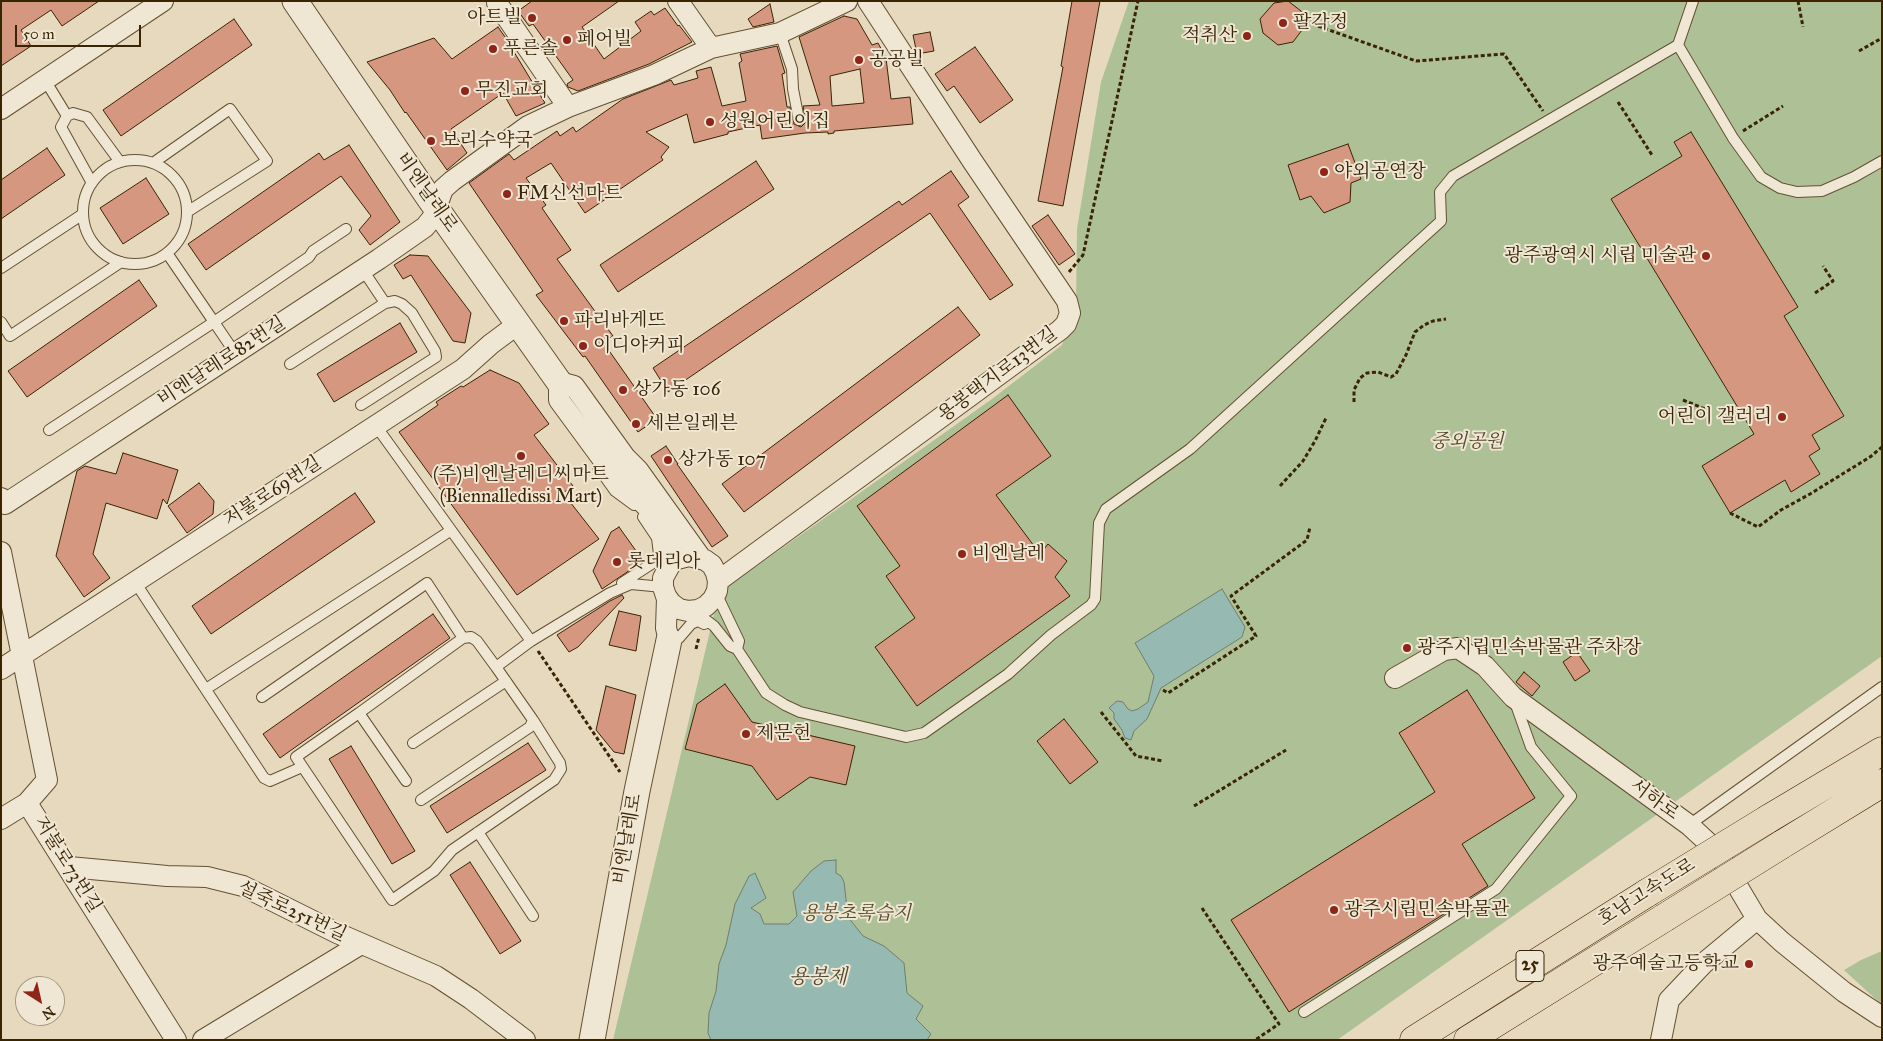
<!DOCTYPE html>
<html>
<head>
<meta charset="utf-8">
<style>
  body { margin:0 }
  #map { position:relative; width:1883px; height:1041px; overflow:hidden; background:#e6d9bd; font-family:"IM FELL Great Primer",serif }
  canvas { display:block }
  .frame { position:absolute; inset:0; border:2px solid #392404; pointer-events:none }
  .north { position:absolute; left:15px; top:976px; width:50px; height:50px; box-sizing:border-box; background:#efe6d4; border:1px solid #a69881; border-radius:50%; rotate:145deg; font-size:14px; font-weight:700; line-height:20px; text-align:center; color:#392404 }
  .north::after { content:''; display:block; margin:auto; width:18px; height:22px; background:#8f2418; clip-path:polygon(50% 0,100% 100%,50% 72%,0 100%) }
  .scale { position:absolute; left:15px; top:25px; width:126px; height:22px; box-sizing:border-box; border:2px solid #392404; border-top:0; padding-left:6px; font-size:15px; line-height:18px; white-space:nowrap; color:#392404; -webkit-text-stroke:4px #efe6d4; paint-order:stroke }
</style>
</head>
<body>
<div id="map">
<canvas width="1883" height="1041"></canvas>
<div class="frame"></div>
<div class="north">N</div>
<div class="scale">50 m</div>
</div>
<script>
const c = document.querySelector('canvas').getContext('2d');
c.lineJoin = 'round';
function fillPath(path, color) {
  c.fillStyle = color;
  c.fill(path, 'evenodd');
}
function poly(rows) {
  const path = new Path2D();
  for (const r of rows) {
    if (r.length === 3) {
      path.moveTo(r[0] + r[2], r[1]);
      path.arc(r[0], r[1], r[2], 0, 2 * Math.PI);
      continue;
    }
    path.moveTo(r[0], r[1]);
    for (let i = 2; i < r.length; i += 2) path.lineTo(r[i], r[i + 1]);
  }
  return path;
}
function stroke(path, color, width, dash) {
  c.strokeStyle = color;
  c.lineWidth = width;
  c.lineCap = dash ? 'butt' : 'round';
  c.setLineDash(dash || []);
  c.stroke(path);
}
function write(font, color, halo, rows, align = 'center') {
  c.font = font + ' "IM FELL Great Primer","Noto Serif KR",serif';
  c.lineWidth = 4;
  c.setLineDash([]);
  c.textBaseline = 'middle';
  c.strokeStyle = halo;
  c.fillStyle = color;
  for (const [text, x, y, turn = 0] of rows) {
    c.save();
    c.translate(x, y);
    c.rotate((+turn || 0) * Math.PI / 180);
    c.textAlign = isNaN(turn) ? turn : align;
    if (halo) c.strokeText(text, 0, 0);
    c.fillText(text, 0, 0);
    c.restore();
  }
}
fillPath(poly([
  [1129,1,1882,1,1882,656,1337,1040,613,1040,719,593,992,399,1062,345,1076,309,1077,229,1101,82],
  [1882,951,1882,1005,1844,970,1861,960]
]), '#aec096');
const water = poly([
  [1222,589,1245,627,1242,637,1161,688,1147,719,1134,731,1131,740,1125,738,1122,730,1114,719,1114,713,1109,708,1117,701,1123,702,1128,709,1132,711,1138,709,1148,702,1154,676,1135,643,1222,589],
  [836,860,836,873,841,876,844,882,848,917,863,936,884,946,904,963,907,993,923,1006,916,1019,931,1034,927,1040,711,1040,708,1033,709,1013,716,991,719,964,726,945,735,904,749,876,755,873,766,898,751,908,760,914,764,924,789,924,797,916,793,892,811,871,824,861,836,860]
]);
fillPath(water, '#96bab2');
stroke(water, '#717e6c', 1);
const building = poly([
  [1,1,99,1,62,26,51,10,21,30,31,46,1,66,1,1],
  [532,1,619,1,582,27,604,59,641,31,635,22,651,11,654,15,665,8,678,26,679,25,692,42,649,64,578,91,568,87,567,84,573,80,533,24,529,26,518,11,532,1],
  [1072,1,1100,1,1063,206,1038,201,1063,67,1061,66,1072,1],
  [1288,1,1301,11,1305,26,1293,42,1278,45,1263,33,1260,19,1274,3,1288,1],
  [770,4,774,22,753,27,748,19,770,4],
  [844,16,857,19,872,45,878,43,886,58,891,99,910,97,913,124,834,131,834,133,828,134,828,132,805,133,762,139,760,125,728,132,728,134,694,143,687,114,646,132,669,147,661,157,663,160,585,213,551,163,526,178,546,205,542,208,571,250,557,259,613,336,603,342,657,419,638,432,585,356,583,357,536,295,543,291,469,183,509,154,514,160,557,131,560,136,573,127,576,132,623,99,671,80,674,85,698,78,696,71,711,67,722,106,746,101,739,63,742,61,740,54,777,46,785,73,782,74,787,107,790,107,794,124,801,127,806,122,803,106,820,105,799,37,844,16],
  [860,69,864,103,832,106,830,76,860,69],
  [234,19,252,45,121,136,103,110,234,19],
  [498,27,515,51,514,52,545,103,516,116,503,93,451,129,467,153,447,170,406,112,405,113,390,90,367,62,434,38,452,59,498,27],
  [930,32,934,51,917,54,913,35,930,32],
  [975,47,1013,100,980,123,954,86,947,91,935,74,975,47],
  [1691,132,1798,307,1784,316,1844,416,1812,435,1820,449,1809,456,1820,474,1791,492,1785,480,1730,513,1702,466,1754,434,1611,199,1682,156,1674,142,1691,132],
  [1348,144,1361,179,1351,183,1350,202,1324,213,1311,196,1300,200,1288,165,1348,144],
  [349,145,400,222,370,245,359,230,371,216,341,176,206,270,188,244,319,153,324,160,349,145],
  [47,148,65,175,1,219,1,180,47,148],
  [756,161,774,189,618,292,600,265,756,161],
  [951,171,969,197,958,205,1013,285,990,300,930,213,668,392,653,368,899,201,902,205,951,171],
  [146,178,169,214,123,244,100,208,146,178],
  [1048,215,1075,254,1059,265,1032,226,1048,215],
  [410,255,428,256,471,313,465,343,453,341,411,275,403,279,394,265,410,255],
  [139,280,157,306,27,397,8,371,139,280],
  [958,307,980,335,744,512,722,484,958,307],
  [400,323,417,352,334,402,317,374,400,323],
  [490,370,519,383,549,424,534,435,573,486,563,493,599,539,517,595,399,432,438,405,436,402,461,386,463,387,490,370],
  [1008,395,1051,456,996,495,1040,554,1048,544,1067,561,1055,577,1070,596,917,706,875,647,915,618,886,576,900,566,857,506,1008,395],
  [666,446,678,464,677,464,728,536,712,547,651,456,666,446],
  [123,453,178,470,167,504,163,499,157,519,106,503,93,554,110,578,84,597,56,556,77,471,85,466,116,474,123,453],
  [199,483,214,501,213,514,187,533,168,506,199,483],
  [355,493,375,522,211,634,192,606,355,493],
  [619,527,639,555,636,566,602,589,593,571,611,532,619,527],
  [622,595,624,598,578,647,569,652,557,635,610,601,622,595],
  [619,611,641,616,636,651,609,645,619,611],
  [433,614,450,638,280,758,263,734,433,614],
  [1577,652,1590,671,1575,681,1563,662,1577,652],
  [1524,672,1540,686,1532,696,1516,682,1524,672],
  [725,684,752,722,855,746,846,785,810,777,777,800,752,766,685,749,697,704,725,684],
  [606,686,636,695,624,754,614,752,596,730,606,686],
  [1467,690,1535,798,1462,844,1488,886,1289,1012,1231,920,1435,792,1399,733,1467,690],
  [1064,719,1098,762,1070,784,1037,741,1064,719],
  [528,743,546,770,447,833,430,806,528,743],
  [351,746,415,851,392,864,329,759,351,746],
  [470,862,521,941,500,954,450,875,470,862]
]);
fillPath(building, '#d69781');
stroke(building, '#392404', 1);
const service = poly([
  [780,33,792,69,793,89,799,120],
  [1678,45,1733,138,1761,177,1780,188,1797,192,1822,191,1854,177,1882,161],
  [45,80,67,116],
  [135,212,52],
  [153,163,230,109,267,161,187,212],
  [92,183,61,127,67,116,73,113,87,117,120,162],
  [1,268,83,214],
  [1,322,10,336,121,262],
  [235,353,214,322,309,257,313,251,346,229],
  [290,364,385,303],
  [361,405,436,357,435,351,412,313,402,304,395,301,385,303,363,270],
  [376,426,531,641,610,593,631,584,663,587],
  [49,430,214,322,167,253],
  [598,467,615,491,634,505],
  [135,582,264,778,270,781,302,767],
  [622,583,656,561,659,554,657,538,643,517],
  [716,593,739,641,737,649],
  [694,611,714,626,730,646,737,649,766,693,785,705,800,712,906,737,924,733,1008,674,1051,635,1091,605,1095,599,1099,523,1106,509,1190,449,1441,221,1440,192,1453,176,1678,45,1693,1],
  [669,640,679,638,691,624,698,621,704,624,709,622],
  [206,689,450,531],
  [262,697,427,583,463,638],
  [359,713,296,757,392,900,434,871,452,850,554,780,561,769,560,763,533,720],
  [413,743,506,681],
  [406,781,359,713,463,638,471,637,477,641,496,667],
  [421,800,530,727,533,720,496,667,531,641],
  [1689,825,1882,687],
  [478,832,533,916],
  [1304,1012,1496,889,1571,796,1531,747,1515,702]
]);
const minor = poly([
  [497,1,497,3,568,107],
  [678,1,711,48],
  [1,109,163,1],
  [1,498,5,504,379,259,425,227,433,217,443,189,452,181,528,126,568,107,654,75,711,48,780,33,847,1],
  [1,552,47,780,27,803,1,819],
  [689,556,705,560,712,565,716,573,718,581,717,591,713,599,706,606,698,610,688,611,679,609,671,603,666,596,663,587,663,578,673,560,689,556],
  [673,560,670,542,663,527,646,506,609,468,559,400,559,382,574,386,625,457,638,470,701,558],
  [718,581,1060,330,1066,324,1070,313,1067,301,973,162,868,1],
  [667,598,666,628,669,640],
  [1,669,463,369,491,344,518,324],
  [1395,678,1444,650,1458,648,1485,666,1513,697,1689,825,1716,850,1757,919,1782,942,1844,992,1882,1017],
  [27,803,176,1040],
  [69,867,167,876,207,877,243,886,337,933,436,976,471,999,525,1040],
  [203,1040,361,944],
  [1661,1040,1669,1000,1704,963,1757,919]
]);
const tertiary = poly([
  [295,1,429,198,559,382],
  [592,1040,637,791,669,640]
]);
const motorway = poly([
  [1768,819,1882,751],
  [1781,845,1882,783],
  [1414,1040,1647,893],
  [1468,1040,1664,918]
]);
stroke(service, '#645132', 12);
stroke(minor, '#645132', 22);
stroke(tertiary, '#645132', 27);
stroke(motorway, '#392404', 29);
stroke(poly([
  [1798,1,1803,27],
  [1318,26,1416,61,1504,54,1543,111],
  [1859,51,1882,38],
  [1618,102,1652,155],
  [1743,131,1783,106],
  [1069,272,1083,255,1138,1],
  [1815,293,1833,281,1823,266],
  [1683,400,1705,409],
  [1354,402,1354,390,1360,378,1367,373,1378,372,1391,377,1396,374,1406,355,1415,332,1424,325,1433,321,1446,319],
  [1280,486,1303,461,1315,441,1326,418],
  [1730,513,1758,527,1781,510,1810,494,1870,457,1882,447],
  [696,649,699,637],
  [538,651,620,772],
  [1163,690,1168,693,1256,636,1231,596,1307,540,1310,527],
  [1101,712,1136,756,1163,761],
  [1194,806,1286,750],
  [1202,908,1279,1024,1255,1040]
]), '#392404', 3, [4, 2.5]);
stroke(service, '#efe6d4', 10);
stroke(minor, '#efe6d4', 20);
stroke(tertiary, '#efe6d4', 25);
stroke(motorway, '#e6d9bd', 28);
const motorwayBridge = poly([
  [1647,893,1768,819],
  [1664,918,1781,845]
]);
stroke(motorwayBridge, '#392404', 29, []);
stroke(motorwayBridge, '#e6d9bd', 28);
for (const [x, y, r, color] of [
  [532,18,5,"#8f2418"],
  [1283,23,5,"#8f2418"],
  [1247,36,5,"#8f2418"],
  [567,40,5,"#8f2418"],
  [493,49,5,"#8f2418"],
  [859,60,5,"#8f2418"],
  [465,91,5,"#8f2418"],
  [710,122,5,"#8f2418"],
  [431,141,5,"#8f2418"],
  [1324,172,5,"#8f2418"],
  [507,194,5,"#8f2418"],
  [1706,256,5,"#8f2418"],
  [564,321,5,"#8f2418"],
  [583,346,5,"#8f2418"],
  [623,390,5,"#8f2418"],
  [1782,417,5,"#8f2418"],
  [636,424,5,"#8f2418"],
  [521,456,5,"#8f2418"],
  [668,460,5,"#8f2418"],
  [962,554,5,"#8f2418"],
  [617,562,5,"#8f2418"],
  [1407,648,5,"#8f2418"],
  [746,734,5,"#8f2418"],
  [1334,910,5,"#8f2418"],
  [1749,964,5,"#8f2418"]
]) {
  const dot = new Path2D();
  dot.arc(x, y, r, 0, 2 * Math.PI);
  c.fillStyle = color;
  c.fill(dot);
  stroke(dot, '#efe6d4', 2);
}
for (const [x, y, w] of [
  [1530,966,28]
]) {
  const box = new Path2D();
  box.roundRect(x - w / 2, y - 15.5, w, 31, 4);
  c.fillStyle = '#efe6d4';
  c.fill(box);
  stroke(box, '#392404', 1);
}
write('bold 18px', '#392404', null, [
  ["25",1530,966]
]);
write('19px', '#392404', '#efe6d4', [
  ["아트빌",522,18,"right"],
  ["팔각정",1293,23],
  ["적취산",1237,36,"right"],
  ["페어빌",577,40],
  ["푸른솔",503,49],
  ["공공빌",869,60],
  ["무진교회",475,91],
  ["성원어린이집",720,122],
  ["보리수약국",441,141],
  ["야외공연장",1334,172],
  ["FM신선마트",517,194],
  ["광주광역시 시립 미술관",1696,256,"right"],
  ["파리바게뜨",574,321],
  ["이디야커피",593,346],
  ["상가동 106",633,390],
  ["어린이 갤러리",1772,417,"right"],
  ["세븐일레븐",646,424],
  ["상가동 107",678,460],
  ["(주)비엔날레디씨마트",521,475,"center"],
  ["(Biennalledissi Mart)",521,497,"center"],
  ["비엔날레",972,554],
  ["롯데리아",627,562],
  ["광주시립민속박물관 주차장",1417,648],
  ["제문헌",756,734],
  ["광주시립민속박물관",1344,910],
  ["광주예술고등학교",1739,964,"right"]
], 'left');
write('19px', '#392404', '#efe6d4', [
  ["비엔날레로",426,193,55],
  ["비엔날레로82번길",222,362,-33],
  ["용봉택지로13번길",998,375,-37],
  ["저불로69번길",273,492,-33],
  ["서하로",1654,800,36],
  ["비엔날레로",628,839,-80],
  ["저불로73번길",67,865,58],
  ["호남고속도로",1647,893,-32],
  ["설죽로251번길",292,912,25]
]);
write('italic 19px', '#564b28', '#efe6d4', [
  ["중외공원",1467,442],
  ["용봉초록습지",856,914]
]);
write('italic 20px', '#504a30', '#efe6d4', [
  ["용봉제",818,978]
]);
</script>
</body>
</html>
